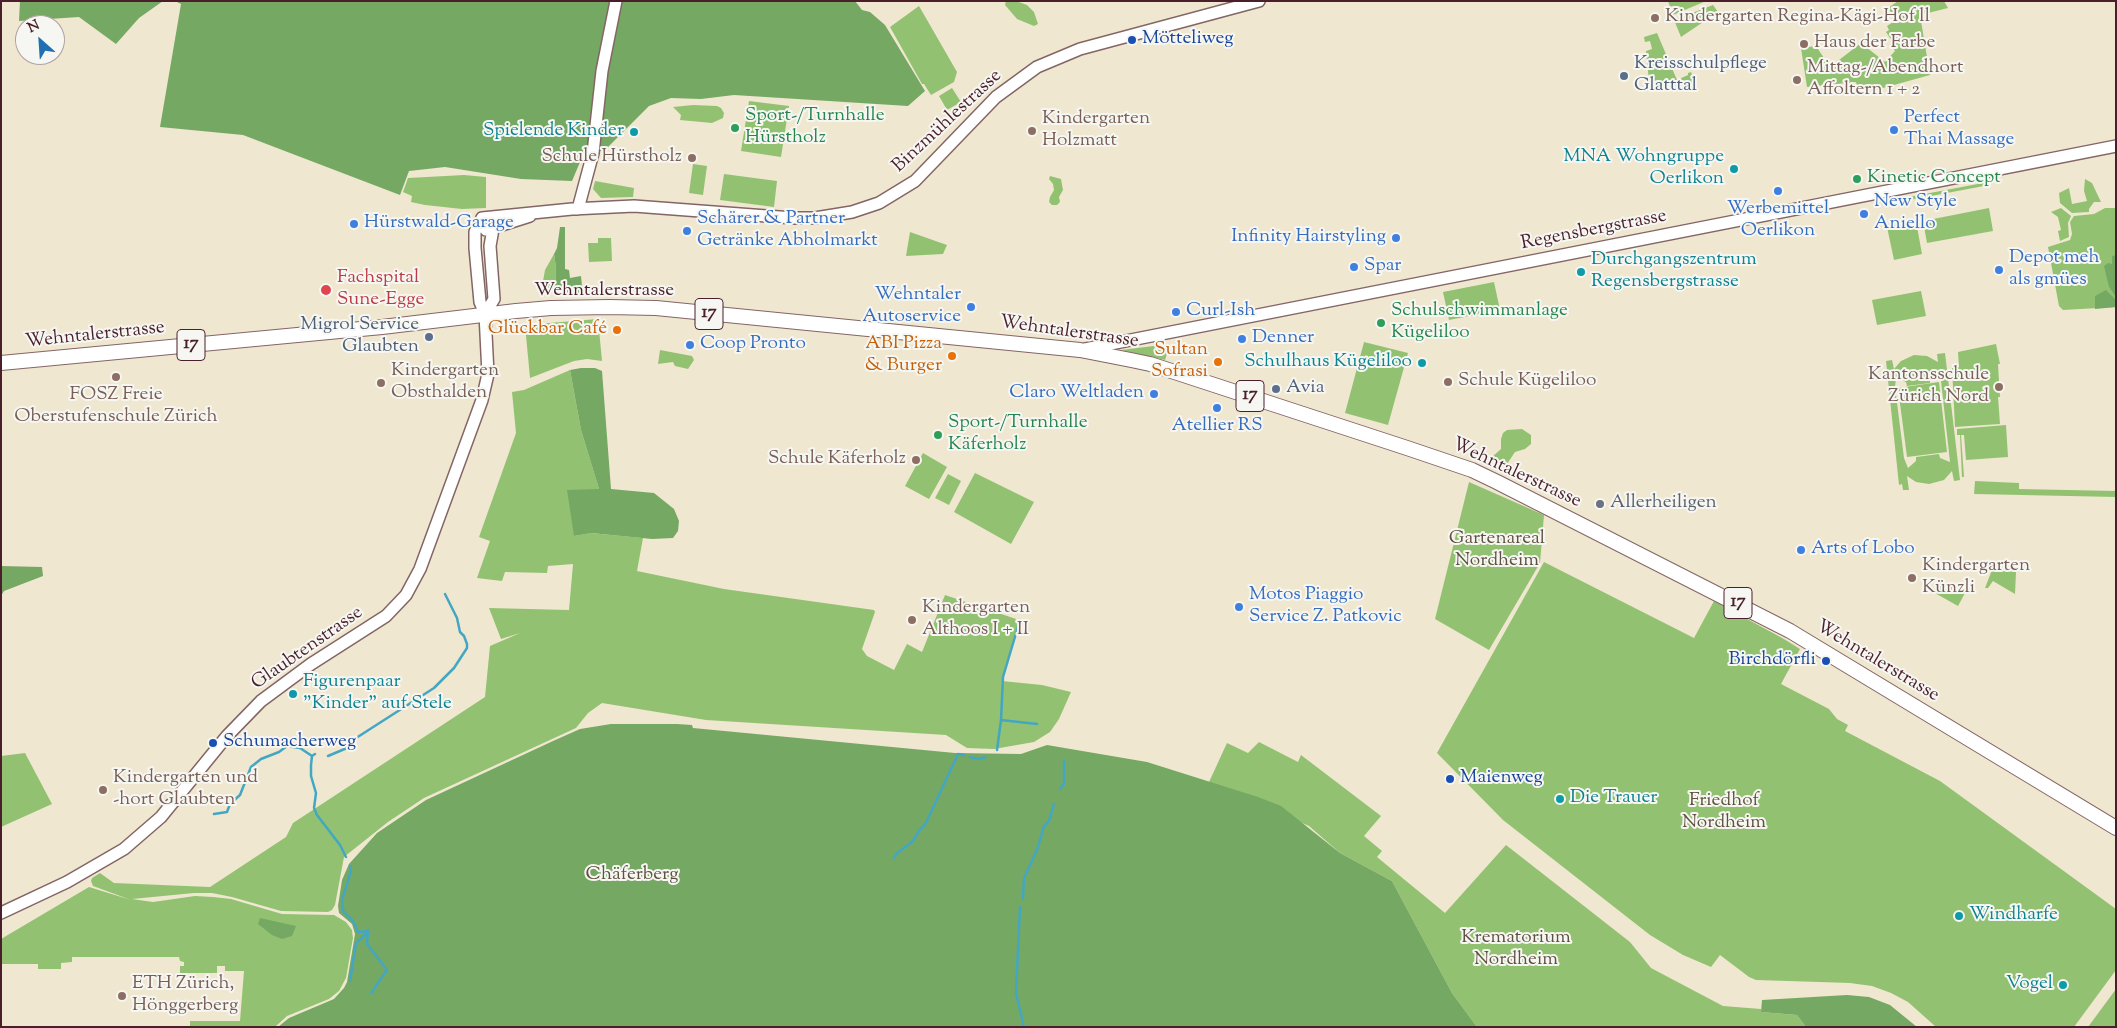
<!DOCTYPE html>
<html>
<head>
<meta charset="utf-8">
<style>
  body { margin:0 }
  #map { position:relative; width:2117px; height:1028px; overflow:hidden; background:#f0e7d1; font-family:"Sorts Mill Goudy",serif }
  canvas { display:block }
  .frame { position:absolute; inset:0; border:2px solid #4a1f2b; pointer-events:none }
  .north { position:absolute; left:15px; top:15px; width:50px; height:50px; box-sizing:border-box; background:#f6f6f2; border:1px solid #b1a0a2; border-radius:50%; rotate:334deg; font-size:14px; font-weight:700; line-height:20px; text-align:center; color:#4a1f2b }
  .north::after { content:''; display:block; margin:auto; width:18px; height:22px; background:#1f6fb2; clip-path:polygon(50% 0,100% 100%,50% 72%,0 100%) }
</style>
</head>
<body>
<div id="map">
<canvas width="2117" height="1028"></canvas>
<div class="frame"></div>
<div class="north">N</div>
</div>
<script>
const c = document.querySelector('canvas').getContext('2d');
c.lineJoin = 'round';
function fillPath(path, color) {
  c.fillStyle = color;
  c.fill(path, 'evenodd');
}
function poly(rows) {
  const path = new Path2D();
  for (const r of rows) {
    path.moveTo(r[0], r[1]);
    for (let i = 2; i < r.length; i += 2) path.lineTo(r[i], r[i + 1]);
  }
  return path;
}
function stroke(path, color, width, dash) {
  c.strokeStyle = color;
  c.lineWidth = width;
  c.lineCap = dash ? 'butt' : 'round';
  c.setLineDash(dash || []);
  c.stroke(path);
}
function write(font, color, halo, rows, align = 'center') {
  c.font = font + ' "Sorts Mill Goudy",serif';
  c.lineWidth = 4;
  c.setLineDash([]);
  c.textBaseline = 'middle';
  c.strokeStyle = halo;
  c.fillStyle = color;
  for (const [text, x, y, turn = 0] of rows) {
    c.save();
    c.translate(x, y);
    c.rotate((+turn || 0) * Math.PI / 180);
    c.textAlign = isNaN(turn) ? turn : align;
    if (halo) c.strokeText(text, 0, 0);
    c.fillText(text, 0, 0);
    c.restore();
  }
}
fillPath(poly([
  [1006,1,1016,1,1027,5,1034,12,1038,24,1034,26,1017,19,1005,5],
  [1668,1,1706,1,1673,15],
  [1898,1,1944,1,1948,8,1920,15,1930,75,1883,88,1862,91,1858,91,1856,82,1807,87,1801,48,1816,46,1830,67,1861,43,1885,62,1895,51,1892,46,1894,44,1886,32,1889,30,1887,26,1896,20,1888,8],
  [1713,5,1718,12,1681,37,1674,20],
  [919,6,957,72,954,82,931,95,924,84,922,84,890,27],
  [1657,33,1677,80,1688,75,1688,73,1691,72,1695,83,1668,85,1668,83,1660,83,1660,80,1649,81,1646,51,1652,49,1650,41,1645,42,1644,37],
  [952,88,961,102,947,110,939,96],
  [749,101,789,106,781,157,741,151],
  [693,105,717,106,721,108,724,113,723,118,712,123,680,120,681,115,673,107],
  [693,164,707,166,703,195,689,193],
  [724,174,777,181,774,207,720,200],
  [464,175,486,177,486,208,462,209,425,205,411,202,412,196,403,192,408,178],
  [1050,176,1061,179,1063,190,1059,197,1060,202,1057,205,1052,205,1049,202,1050,197,1054,190,1053,184,1049,179],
  [2085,179,2092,183,2101,202,2094,202,2089,209,2089,212,2072,213,2060,203,2059,193,2069,188,2072,204,2087,201,2084,191],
  [595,181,634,188,633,197,601,198,593,189],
  [1983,183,1984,186,1883,205,1882,202],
  [1989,208,1993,231,1927,243,1923,221],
  [2061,208,2071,216,2068,223,2069,237,2060,241,2058,231,2061,230,2058,217,2051,212],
  [2105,208,2116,208,2116,307,2063,310,2059,306,2048,247,2070,240,2072,234,2070,222,2074,216,2094,214],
  [1916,221,1922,254,1894,260,1887,227],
  [910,232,947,245,943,254,906,256],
  [598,238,611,238,612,261,589,262,588,243,598,243],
  [554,254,556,267,555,290,542,287,545,270],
  [1494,282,1500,310,1449,320,1443,292],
  [1921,291,1926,316,1877,325,1872,300],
  [598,319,602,361,587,359,574,361,530,378,525,325],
  [1364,342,1408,353,1388,425,1345,413],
  [1170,344,1165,360,1121,350],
  [1996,344,2000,364,1998,364,2000,397,1998,397,2000,424,1955,427,1952,367,1959,367,1958,352],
  [660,350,692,356,694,360,688,369,675,366,673,362,658,364],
  [1945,353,1960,480,1954,481,1952,471,1944,480,1929,484,1916,482,1907,476,1909,490,1903,490,1902,484,1899,485,1886,361,1892,360,1894,369,1901,361,1914,355,1927,356,1938,362,1937,354],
  [1939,373,1941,381,1950,462,1940,458,1939,454,1916,457,1916,461,1908,468,1904,458,1895,387,1896,378,1906,382,1907,386,1930,383,1930,379],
  [570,370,581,430,599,489,574,536,590,533,643,538,637,571,724,589,874,610,875,612,862,649,867,656,894,670,907,644,922,652,945,595,1019,620,1002,681,1042,685,1071,692,1059,719,1050,732,1034,742,994,749,967,748,946,735,706,720,602,703,588,713,576,728,424,798,388,822,344,857,335,905,332,910,328,912,281,911,232,897,212,893,194,893,132,899,153,902,195,896,213,897,231,899,282,914,334,915,346,922,352,930,353,938,346,978,339,991,329,999,287,1016,275,1027,190,1027,190,1021,240,1021,244,971,225,971,225,966,217,966,217,973,180,973,180,966,184,966,184,962,180,961,179,957,72,957,72,962,61,963,61,969,38,969,38,964,1,964,1,939,89,887,131,900,93,886,91,881,92,878,100,873,114,883,210,887,286,837,293,823,485,697,490,646,520,633,501,639,489,608,569,610,573,564,548,566,547,573,505,572,502,581,477,578,490,541,479,537,516,433,512,392,524,390],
  [1939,382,1947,452,1907,457,1898,388],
  [2006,425,2008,457,1966,460,1964,435,1961,435,1964,477,1962,477,1960,435,1957,435,1957,429],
  [1522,429,1531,435,1531,444,1525,449,1515,452,1507,464,1499,465,1495,462,1492,457,1501,449,1501,439,1503,433,1507,430],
  [923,453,947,467,929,499,905,486],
  [975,473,1034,502,1011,544,954,512],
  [948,474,961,481,949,505,935,498],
  [1975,481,2019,483,2019,489,2116,491,2116,497,1974,494],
  [1469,482,1544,515,1540,563,1489,650,1435,619],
  [1544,562,1694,638,1714,601,1784,639,1800,649,1781,684,1829,709,1837,719,1848,725,1845,731,1940,781,2116,909,2116,970,2074,1027,1936,1027,1908,1002,1891,993,1872,986,1850,983,1756,980,1749,977,1720,955,1711,967,1683,955,1650,935,1503,820,1437,753],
  [1992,570,2016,572,2015,594,1993,581,1988,588,1985,588],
  [1939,580,1965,593,1958,606,1933,592],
  [1259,742,1298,762,1301,755,1381,816,1364,836,1382,851,1377,857,1445,913,1506,845,1630,942,1651,968,1723,1006,1761,1009,1761,1012,1797,1015,1806,1027,1477,1027,1452,993,1392,881,1340,853,1309,826,1209,782,1227,743,1248,753],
  [25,753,52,804,1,827,1,756],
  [2116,989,2116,1027,2088,1027]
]), '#92c271');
fillPath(poly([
  [20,1,163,1,139,18,116,44,79,17,19,21],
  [175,1,855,1,862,10,870,12,885,25,925,91,908,106,734,95,701,99,671,98,649,106,607,148,600,151,586,148,572,181,521,179,445,167,409,171,400,195,243,135,160,127,181,4],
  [560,227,565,227,565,269,569,270,570,278,581,276,583,296,555,290,556,267,554,254,557,248],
  [2116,255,2116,297,2109,287,2104,266,2108,263,2112,264,2112,256],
  [2106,290,2116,300,2116,307,2095,309,2095,296],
  [581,368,595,368,602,371,611,489,654,493,674,509,679,521,678,531,673,538,652,539,591,533,574,536,567,490,599,489,581,430,570,370],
  [1,566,42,567,43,576,4,591,1,596],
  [611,724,677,724,692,725,693,728,955,753,1021,754,1047,745,1147,762,1258,797,1281,806,1340,853,1392,881,1452,993,1477,1027,278,1027,289,1018,334,999,344,988,347,982,355,934,352,924,339,913,338,906,342,880,349,864,377,833,426,800,553,741,580,729],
  [260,918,296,926,292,936,282,939,272,935,258,924],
  [1847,995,1869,997,1890,1005,1917,1027,1806,1027,1797,1015,1761,1012,1762,1000]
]), '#75a863');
stroke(poly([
  [1020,620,1003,677,1001,720,1037,724],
  [997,750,1001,720],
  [315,754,312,756,311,765,311,776,316,793,314,808,317,815,340,845,346,857],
  [328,756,347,748,353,740,434,688,454,668,467,648,467,644,464,636,460,632,457,618,445,594],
  [970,757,980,759,985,757],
  [1060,789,1064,784,1064,761],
  [214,814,227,812,230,804,240,795,251,767,261,759,279,752,287,746,300,748,312,756],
  [894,858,896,854,913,841,920,829,925,825,958,754,964,755],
  [350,866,351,871,342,900,343,911,353,921,358,932,368,931],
  [1023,899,1024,878,1037,850,1044,826,1049,821,1054,804],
  [1020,907,1016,993,1024,1027],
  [368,931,367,944,387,970,371,993],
  [350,981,356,943,367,933]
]), '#43a7c3', 2.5);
const tertiary = poly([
  [578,209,593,153,602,71,616,1],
  [482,218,572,209,634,206,793,218,815,218,852,212,879,203,915,181,996,97,1037,67,1080,49,1259,1],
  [486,230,530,216],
  [485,314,494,299,490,246,493,229],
  [1085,349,2116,146],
  [1,913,67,882,124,849,161,817,227,736,261,701,311,664,386,616,406,595,420,569,482,400,488,374,485,314,480,302,475,248,475,232,482,218]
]);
const primary = poly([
  [1,363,382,327,516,311,551,308,609,307,656,308,1080,350,1131,360,1150,364,1407,448,1472,470,1497,482,1790,631,2116,828]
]);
stroke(tertiary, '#846565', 14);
stroke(primary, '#846565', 16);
stroke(tertiary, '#fff', 11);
stroke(primary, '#fff', 14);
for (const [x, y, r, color] of [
  [1655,18,5,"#8d6e63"],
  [1132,40,5,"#1a4fb4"],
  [1804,44,5,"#8d6e63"],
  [1624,76,5,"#5c6f8a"],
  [1797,80,5,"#8d6e63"],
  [735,128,5,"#2e9e5b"],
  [1894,130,5,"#3f7fe0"],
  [1032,131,5,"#8d6e63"],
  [634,132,5,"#0f9aa8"],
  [692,158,5,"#8d6e63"],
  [1734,169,5,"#0f9aa8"],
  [1857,179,5,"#2e9e5b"],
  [1778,191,5,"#3f7fe0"],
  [1864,214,5,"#3f7fe0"],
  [354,224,5,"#3f7fe0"],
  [687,231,5,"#3f7fe0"],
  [1396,238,5,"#3f7fe0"],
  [1354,267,5,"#3f7fe0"],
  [1999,270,5,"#3f7fe0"],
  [1581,272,5,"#0f9aa8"],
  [326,290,6,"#e0444e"],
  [971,307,5,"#3f7fe0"],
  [1176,312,5,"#3f7fe0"],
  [1381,323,5,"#2e9e5b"],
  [617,330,5,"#e8710a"],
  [429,337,5,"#5c6f8a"],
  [1242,339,5,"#3f7fe0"],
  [690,345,5,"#3f7fe0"],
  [952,356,5,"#e8710a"],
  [1218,362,5,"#e8710a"],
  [1422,363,5,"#0f9aa8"],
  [116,377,5,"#8d6e63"],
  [1448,382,5,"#8d6e63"],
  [381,383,5,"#8d6e63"],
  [1999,387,5,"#8d6e63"],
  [1276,389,5,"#5c6f8a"],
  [1154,394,5,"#3f7fe0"],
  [1217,408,5,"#3f7fe0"],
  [938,435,5,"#2e9e5b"],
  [916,460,5,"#8d6e63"],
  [1600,504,5,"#6b7280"],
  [1801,550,5,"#3f7fe0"],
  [1912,578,5,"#8d6e63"],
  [1239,607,5,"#3f7fe0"],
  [912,620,5,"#8d6e63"],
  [1826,661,5,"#1a4fb4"],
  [293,694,5,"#0f9aa8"],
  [213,743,5,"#1a4fb4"],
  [1450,779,5,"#1a4fb4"],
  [103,790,5,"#8d6e63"],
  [1560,799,5,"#0f9aa8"],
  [1959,916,5,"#0f9aa8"],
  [2063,985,5,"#0f9aa8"],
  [122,996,5,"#8d6e63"]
]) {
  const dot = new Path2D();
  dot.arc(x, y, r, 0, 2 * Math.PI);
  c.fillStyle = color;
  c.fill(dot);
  stroke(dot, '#f6f6f2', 2);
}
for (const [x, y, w] of [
  [709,314,28],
  [191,345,28],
  [1250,396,28],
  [1738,603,28]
]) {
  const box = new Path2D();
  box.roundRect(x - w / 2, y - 15.5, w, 31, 4);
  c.fillStyle = '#f6f6f2';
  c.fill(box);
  stroke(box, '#4a1f2b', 1);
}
write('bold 18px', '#4a1f2b', null, [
  ["17",709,314],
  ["17",191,345],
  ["17",1250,396],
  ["17",1738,603]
]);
write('19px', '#785e54', '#f6f6f2', [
  ["Kindergarten Regina-Kägi-Hof ll",1665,18],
  ["Haus der Farbe",1814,44],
  ["Mittag-/Abendhort",1807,69],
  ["Affoltern 1 + 2",1807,91],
  ["Kindergarten",1042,120],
  ["Holzmatt",1042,142],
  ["Schule Hürstholz",682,158,"right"],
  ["Kindergarten",391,372],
  ["Obsthalden",391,394],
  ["Kantonsschule",1989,376,"right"],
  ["Zürich Nord",1989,398,"right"],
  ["Schule Kügeliloo",1458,382],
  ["FOSZ Freie",116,396,"center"],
  ["Oberstufenschule Zürich",116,418,"center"],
  ["Schule Käferholz",906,460,"right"],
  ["Kindergarten",1922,567],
  ["Künzli",1922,589],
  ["Kindergarten",922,609],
  ["Althoos I + II",922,631],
  ["Kindergarten und",113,779],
  ["-hort Glaubten",113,801],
  ["ETH Zürich,",132,985],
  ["Hönggerberg",132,1007]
], 'left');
write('19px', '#164399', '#f6f6f2', [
  ["Mötteliweg",1142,40],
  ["Birchdörfli",1816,661,"right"],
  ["Schumacherweg",223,743],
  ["Maienweg",1460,779]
], 'left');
write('19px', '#4e5e75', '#f6f6f2', [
  ["Kreisschulpflege",1634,65],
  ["Glatttal",1634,87],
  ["Migrol Service",419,326,"right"],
  ["Glaubten",419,348,"right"],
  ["Avia",1286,389]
], 'left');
write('19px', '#27864d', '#f6f6f2', [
  ["Sport-/Turnhalle",745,117],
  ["Hürstholz",745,139],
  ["Kinetic Concept",1867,179],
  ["Schulschwimmanlage",1391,312],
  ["Kügeliloo",1391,334],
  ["Sport-/Turnhalle",948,424],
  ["Käferholz",948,446]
], 'left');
write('19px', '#366cbe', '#f6f6f2', [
  ["Perfect",1904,119],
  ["Thai Massage",1904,141],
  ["New Style",1874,203],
  ["Aniello",1874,225],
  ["Werbemittel",1778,210,"center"],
  ["Oerlikon",1778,232,"center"],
  ["Schärer & Partner",697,220],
  ["Getränke Abholmarkt",697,242],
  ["Hürstwald-Garage",364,224],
  ["Infinity Hairstyling",1386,238,"right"],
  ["Depot meh",2009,259],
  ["als gmües",2009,281],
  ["Spar",1364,267],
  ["Wehntaler",961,296,"right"],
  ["Autoservice",961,318,"right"],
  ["Curl-Ish",1186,312],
  ["Denner",1252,339],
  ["Coop Pronto",700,345],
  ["Claro Weltladen",1144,394,"right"],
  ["Atellier RS",1217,427,"center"],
  ["Arts of Lobo",1811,550],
  ["Motos Piaggio",1249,596],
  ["Service Z. Patkovic",1249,618]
], 'left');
write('19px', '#4a1f2b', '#f6f6f2', [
  ["Binzmühlestrasse",948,122,-43],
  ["Regensbergstrasse",1594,231,-11],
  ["Wehntalerstrasse",604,292],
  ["Wehntalerstrasse",1069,333,8],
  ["Wehntalerstrasse",95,336,-6],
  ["Wehntalerstrasse",1516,474,25],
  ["Glaubtenstrasse",308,649,-35],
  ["Wehntalerstrasse",1877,662,31]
]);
write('19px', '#0d838f', '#f6f6f2', [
  ["Spielende Kinder",624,132],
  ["MNA Wohngruppe",1724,158],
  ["Oerlikon",1724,180],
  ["Durchgangszentrum",1591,261,"left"],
  ["Regensbergstrasse",1591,283,"left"],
  ["Schulhaus Kügeliloo",1412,363],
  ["Figurenpaar",303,683,"left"],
  ["\"Kinder\" auf Stele",303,705,"left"],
  ["Die Trauer",1570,799,"left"],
  ["Windharfe",1969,916,"left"],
  ["Vogel",2053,985]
], 'right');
write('19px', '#be3a42', '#f6f6f2', [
  ["Fachspital",337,279],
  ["Sune-Egge",337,301]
], 'left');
write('19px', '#c56008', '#f6f6f2', [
  ["Glückbar Café",607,330],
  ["ABI Pizza",942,345],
  ["& Burger",942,367],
  ["Sultan",1208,351],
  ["Sofrasi",1208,373]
], 'right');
write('19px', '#5b616d', '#f6f6f2', [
  ["Allerheiligen",1610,504]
], 'left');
write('19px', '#605040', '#f6f6f2', [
  ["Gartenareal",1497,540],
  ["Nordheim",1497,562],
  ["Friedhof",1724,802],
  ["Nordheim",1724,824],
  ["Chäferberg",632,876],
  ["Krematorium",1516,939],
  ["Nordheim",1516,961]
]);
</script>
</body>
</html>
